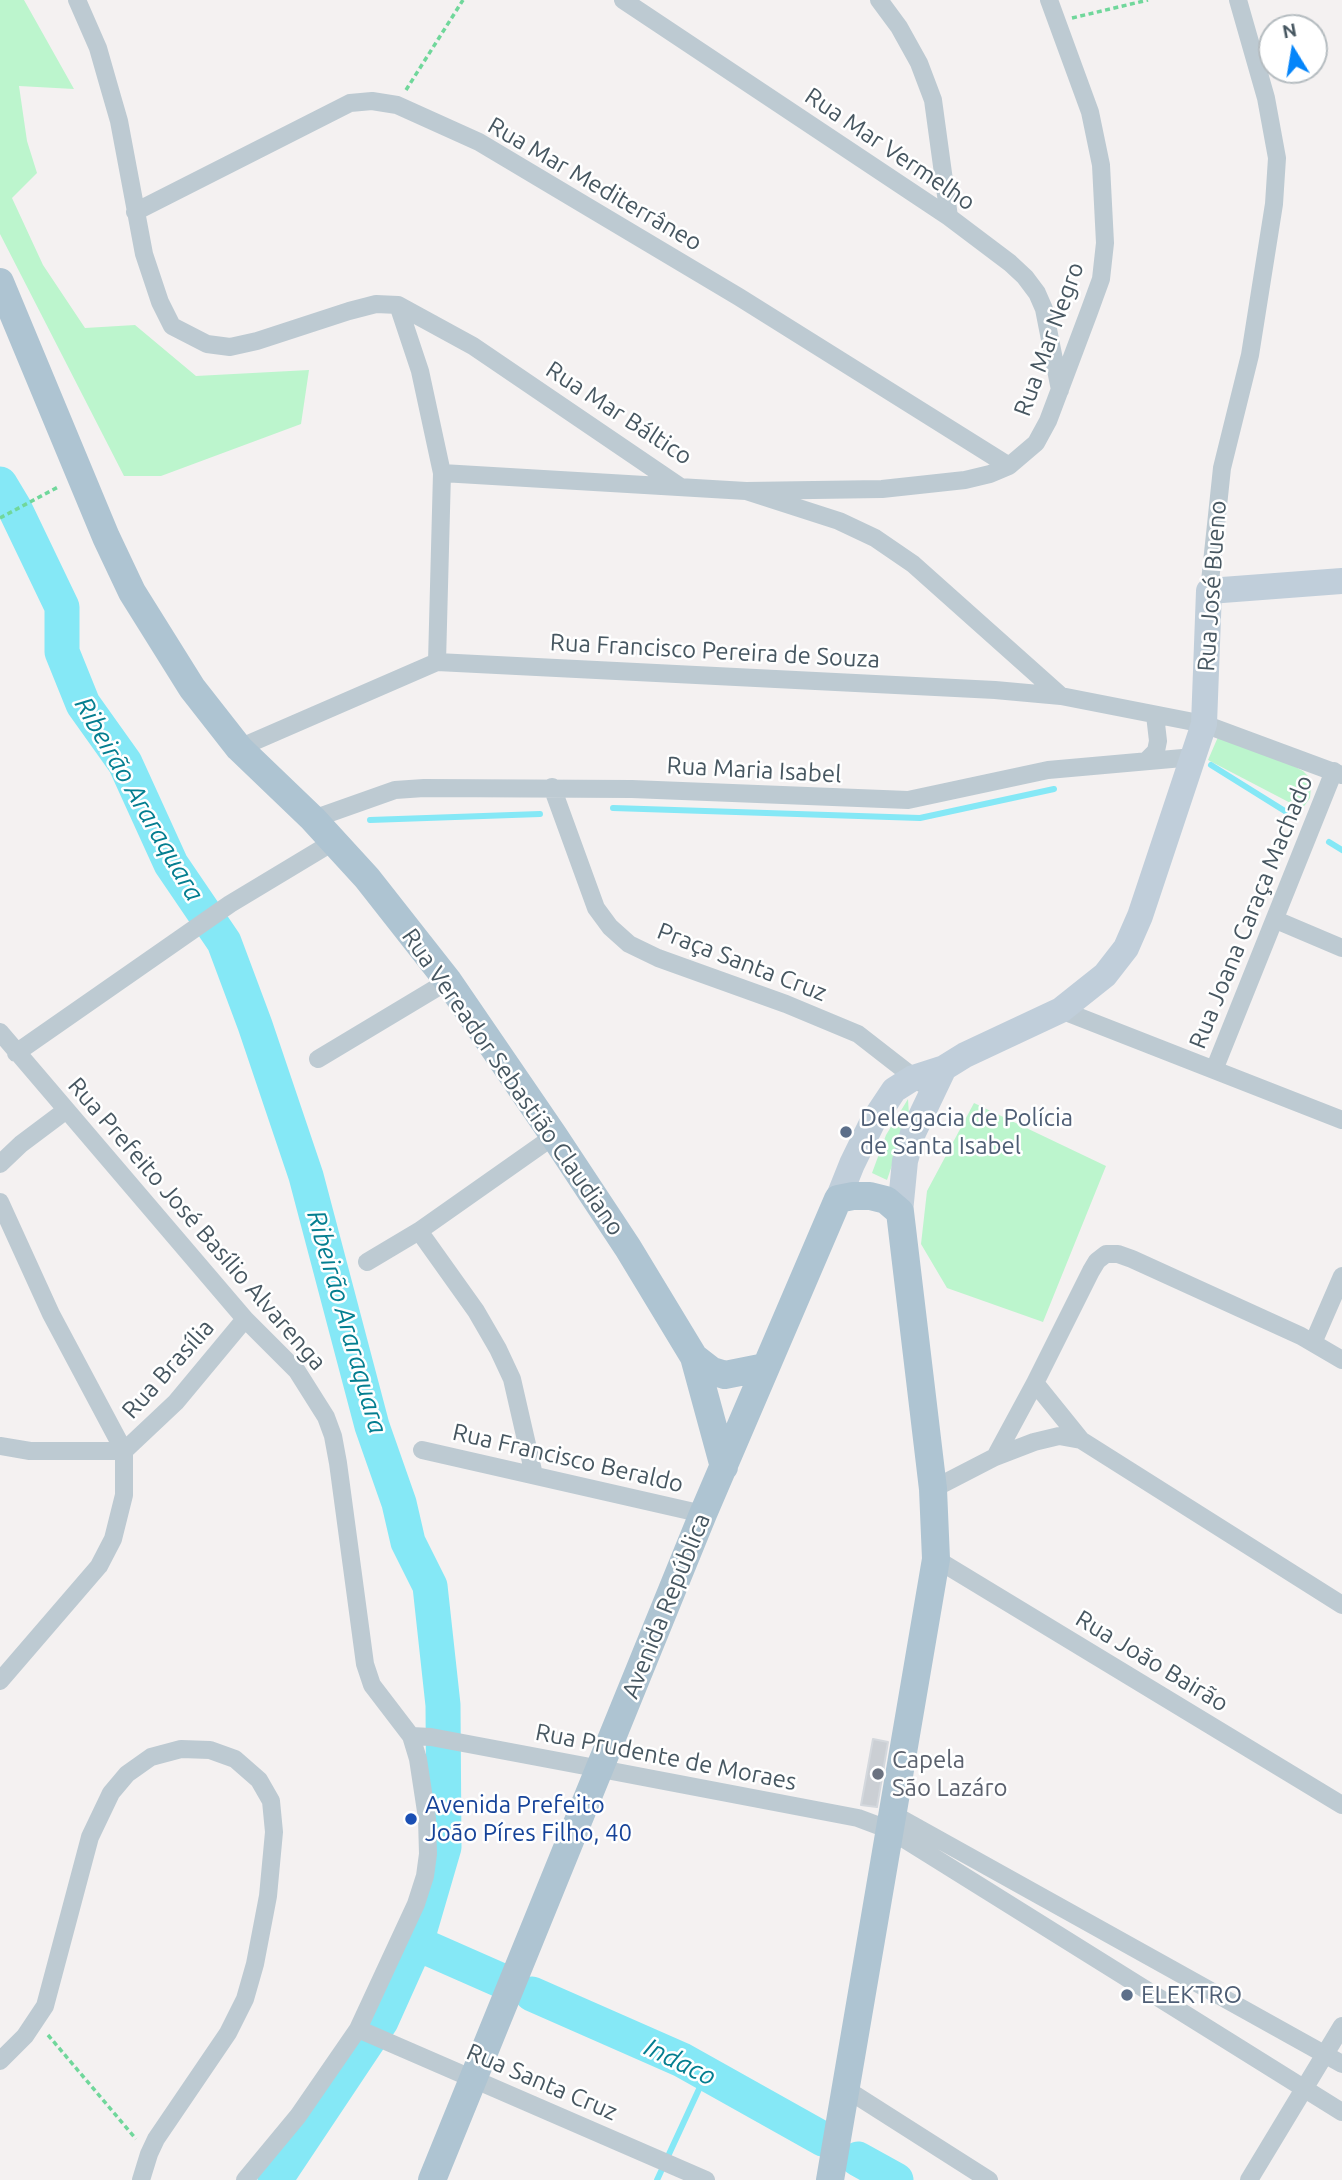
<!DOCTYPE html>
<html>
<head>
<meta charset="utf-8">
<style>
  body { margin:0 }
  #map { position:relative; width:1342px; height:2180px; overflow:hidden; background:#f4f1f1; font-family:Ubuntu,sans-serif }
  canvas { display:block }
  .north { position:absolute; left:1258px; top:14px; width:70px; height:70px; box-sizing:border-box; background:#fff; border:2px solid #b5bcc0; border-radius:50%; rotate:349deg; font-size:19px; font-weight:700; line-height:28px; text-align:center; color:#475761 }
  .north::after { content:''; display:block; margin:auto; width:24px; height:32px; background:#0585fa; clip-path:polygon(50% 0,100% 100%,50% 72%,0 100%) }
</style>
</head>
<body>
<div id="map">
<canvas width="1342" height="2180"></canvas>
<div class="north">N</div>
</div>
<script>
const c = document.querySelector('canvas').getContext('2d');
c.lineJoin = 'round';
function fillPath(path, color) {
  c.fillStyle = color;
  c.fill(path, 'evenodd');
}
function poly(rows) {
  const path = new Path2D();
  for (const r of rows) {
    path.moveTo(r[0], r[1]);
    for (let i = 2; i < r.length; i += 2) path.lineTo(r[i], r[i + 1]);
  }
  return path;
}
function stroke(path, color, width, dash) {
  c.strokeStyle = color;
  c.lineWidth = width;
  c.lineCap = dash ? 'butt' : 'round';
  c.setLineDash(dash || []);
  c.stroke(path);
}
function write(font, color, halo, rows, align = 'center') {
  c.font = font + ' Ubuntu,sans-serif';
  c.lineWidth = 5;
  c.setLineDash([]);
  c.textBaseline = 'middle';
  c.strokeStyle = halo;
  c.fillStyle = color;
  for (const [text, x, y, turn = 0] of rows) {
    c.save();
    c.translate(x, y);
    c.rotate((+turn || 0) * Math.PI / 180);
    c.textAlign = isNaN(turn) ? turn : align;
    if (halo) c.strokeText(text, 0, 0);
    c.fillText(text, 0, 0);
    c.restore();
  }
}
fillPath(poly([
  [0,0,24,0,74,89,19,86,27,141,37,173,12,198,43,265,85,328,135,325,196,376,309,370,301,424,161,476,124,476,0,234],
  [1218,737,1271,754,1303,771,1310,778,1311,787,1310,798,1302,809,1208,760],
  [908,1099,909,1115,887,1180,872,1173,886,1135],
  [974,1103,1106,1166,1043,1322,947,1288,921,1244,927,1191]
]), '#bcf5cd');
stroke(poly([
  [1211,765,1296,818],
  [613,808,920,818,1054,789],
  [370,820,540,814],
  [1329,842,1342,850],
  [657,2180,706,2074]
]), '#85e8f6', 6);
stroke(poly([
  [0,484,15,509,62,607,62,652,83,704,125,763,171,864,224,942,255,1025,306,1176,372,1426,399,1503,408,1542,430,1586,443,1705,444,1847,416,1943,381,2021,275,2180],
  [416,1943,500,1980],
  [532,1994,682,2060,823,2139],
  [858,2159,896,2180]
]), '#85e8f6', 35);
const building = poly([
  [873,1739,888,1742,877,1807,861,1805,873,1739]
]);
fillPath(building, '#cbcfd4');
stroke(building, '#d4d8dd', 2);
stroke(poly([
  [1072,18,1148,0],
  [406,90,463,0],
  [0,518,60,486],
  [48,2035,136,2139]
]), '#70d79b', 3.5, [5, 3.5]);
stroke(poly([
  [77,0,98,48,108,83,119,121,144,254,160,302,172,326,207,344,230,347,257,341,349,311,376,304,398,305,473,346,679,486],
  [623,0,949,217,1010,263,1025,277,1037,293,1044,309,1060,390],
  [879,0,899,27,919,63,933,100,949,217],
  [135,212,350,103,372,101,397,105,479,142,739,297,1009,466],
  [398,305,420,371,442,473,437,662],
  [442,473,746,491,839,521,875,538,913,564,1061,696],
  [746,491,882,489,965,480,990,474,1009,466,1036,443,1048,421,1089,312,1101,279,1105,243,1101,165,1090,112,1049,0],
  [1209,591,1222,468,1250,355,1274,204,1277,158,1266,98,1238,0],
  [239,748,437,662,995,690,1061,696,1204,724,1342,775],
  [1146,761,1156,751,1158,741,1155,715],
  [552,787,596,908,610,927,629,944,658,958,786,1004,858,1034,921,1083],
  [313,819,395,790,424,788,632,789,908,800,1048,770,1194,757],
  [1276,920,1342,948],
  [1061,1010,1342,1120],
  [0,1032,245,1319,297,1371,326,1417,333,1436,338,1463,365,1664,372,1685,411,1736,418,1759,427,1818,428,1854,425,1876,416,1904,358,2029,298,2116,245,2180],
  [16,1053,230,904,333,842],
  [318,1059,448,981],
  [1214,1070,1334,771],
  [0,1164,21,1144,65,1111],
  [0,1202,51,1314,124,1451,124,1495,113,1539,99,1566,0,1681],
  [419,1231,476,1311,498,1349,512,1379,534,1475],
  [367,1262,419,1231,554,1136],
  [1313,1343,1342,1276],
  [1035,1383,1081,1440],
  [0,1446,30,1451,124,1451,176,1402,245,1319],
  [422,1450,703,1514],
  [995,1457,1035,1383,1091,1271,1097,1261,1106,1254,1118,1254,1132,1259,1301,1336,1342,1360],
  [933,1489,995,1457,1034,1442,1059,1436,1081,1440,1342,1605],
  [936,1559,1342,1805],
  [411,1736,431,1737,601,1769,858,1818,890,1830,1342,2112],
  [893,1814,1342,2064],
  [358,2029,706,2180],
  [0,2061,25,2036,45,2006,90,1837,111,1793,127,1774,151,1757,181,1749,210,1750,235,1759,259,1780,271,1801,274,1832,268,1896,255,1964,245,1999,228,2033,156,2139,149,2154,141,2180],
  [846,2089,989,2180],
  [1249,2180,1342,2026]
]), '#bdcad2', 18);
stroke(poly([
  [838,1199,852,1164,872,1123,894,1090,913,1078,944,1068,965,1055,1061,1010,1105,975,1126,948,1140,916,1204,724,1209,591,1342,581],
  [900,1212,905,1161,913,1133,944,1068]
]), '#c0ceda', 26);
stroke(poly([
  [0,282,106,537,132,592,192,688,239,748,313,819,367,878,448,981,554,1136,628,1248,694,1357,724,1467],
  [694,1357,712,1371,725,1375,765,1367],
  [432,2180,703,1514,838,1199,853,1196,870,1196,886,1200,900,1212,933,1489,936,1559,830,2180]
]), '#aec4d2', 28);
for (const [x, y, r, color] of [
  [846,1132,7,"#5c6f8a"],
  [878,1774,7,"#6b7280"],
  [411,1819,7,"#1a4fb4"],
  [1127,1995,7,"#5c6f8a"]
]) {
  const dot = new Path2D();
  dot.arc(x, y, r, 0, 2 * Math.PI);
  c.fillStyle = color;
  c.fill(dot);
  stroke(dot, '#fff', 2.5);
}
write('24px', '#475761', '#fff', [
  ["Rua Mar Vermelho",890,149,34],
  ["Rua Mar Mediterrâneo",595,184,30],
  ["Rua Mar Negro",1049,339,-70],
  ["Rua Mar Báltico",619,413,33],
  ["Rua José Bueno",1212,586,-86],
  ["Rua Francisco Pereira de Souza",715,651,3],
  ["Rua Maria Isabel",754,770,3],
  ["Rua Joana Caraça Machado",1251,912,-68],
  ["Praça Santa Cruz",742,962,21],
  ["Rua Vereador Sebastião Claudiano",513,1082,55],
  ["Rua Prefeito José Basílio Alvarenga",197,1224,49],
  ["Rua Brasília",168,1369,-48],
  ["Rua Francisco Beraldo",568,1458,13],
  ["Avenida República",666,1606,-68],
  ["Rua João Bairão",1152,1661,31],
  ["Rua Prudente de Moraes",666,1757,11],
  ["Rua Santa Cruz",542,2082,23]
]);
write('24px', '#4e5e75', '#fff', [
  ["Delegacia de Polícia",860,1118],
  ["de Santa Isabel",860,1146],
  ["ELEKTRO",1141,1995]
], 'left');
write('24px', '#5b616d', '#fff', [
  ["Capela",892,1760],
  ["São Lazáro",892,1788]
], 'left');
write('24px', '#164399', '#fff', [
  ["Avenida Prefeito",425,1805],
  ["João Píres Filho, 40",425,1833]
], 'left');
write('italic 26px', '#047e90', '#fff', [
  ["Ribeirão Araraquara",139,799,60],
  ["Ribeirão Araraquara",347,1322,74],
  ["Indaco",680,2062,26]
]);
</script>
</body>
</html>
